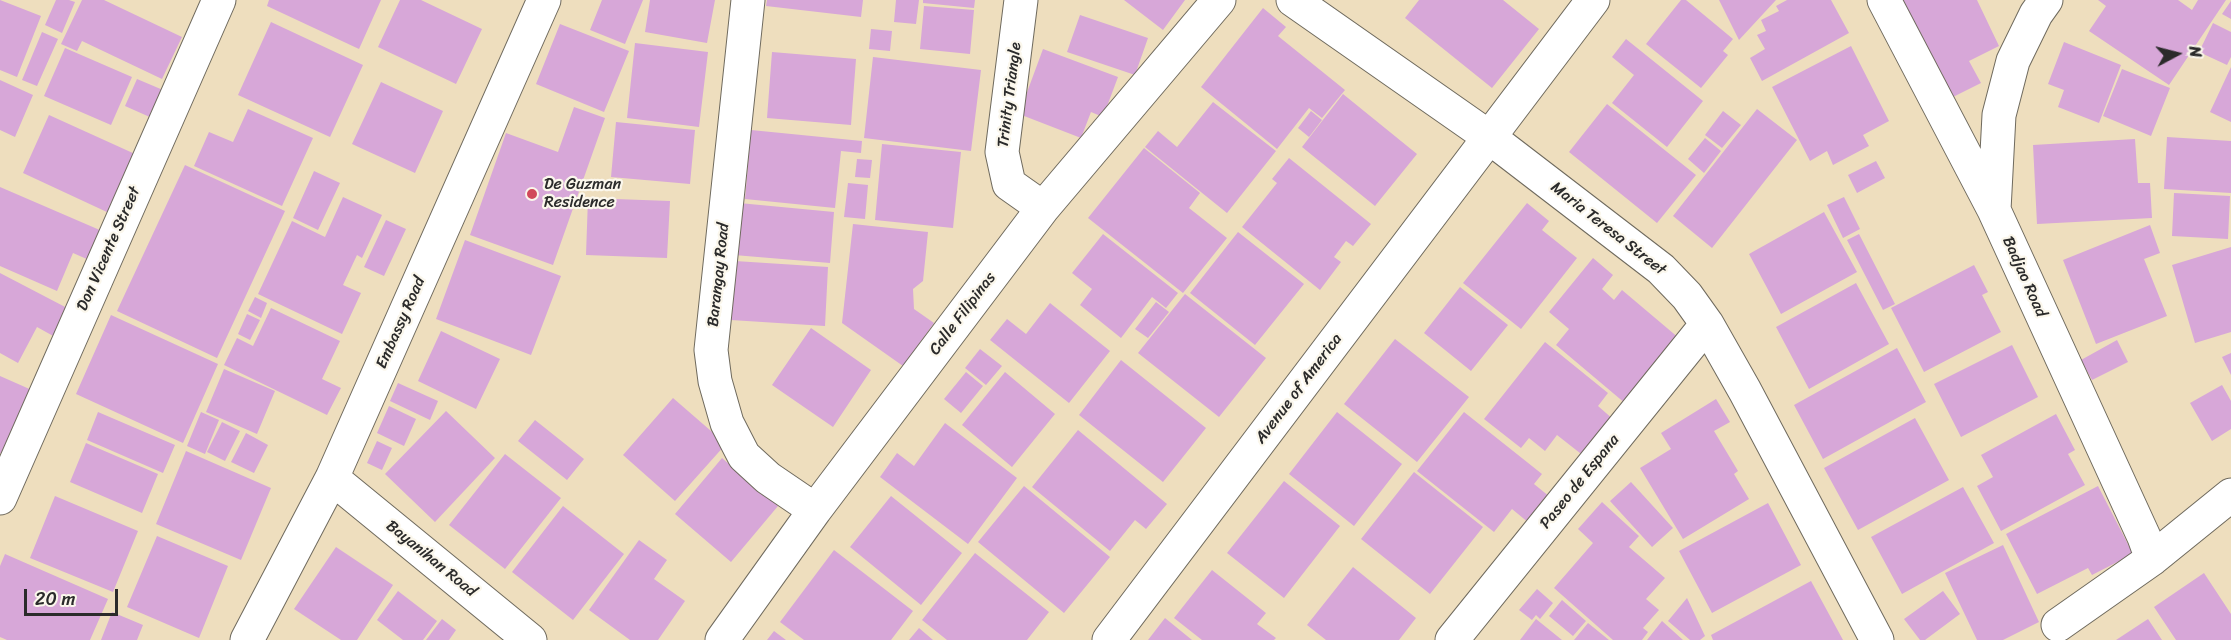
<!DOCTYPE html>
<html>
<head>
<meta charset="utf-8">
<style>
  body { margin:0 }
  #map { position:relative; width:2231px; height:640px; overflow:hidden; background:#eedebe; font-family:Sriracha,sans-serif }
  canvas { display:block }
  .north { position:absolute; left:2147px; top:24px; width:60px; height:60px; -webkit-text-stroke:4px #fbf7ec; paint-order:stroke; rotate:83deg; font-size:16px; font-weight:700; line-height:24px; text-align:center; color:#2b2b2b }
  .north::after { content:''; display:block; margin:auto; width:21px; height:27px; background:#2b2b2b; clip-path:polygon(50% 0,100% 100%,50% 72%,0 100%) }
  .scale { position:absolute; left:24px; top:589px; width:94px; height:27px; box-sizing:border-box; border:3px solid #2b2b2b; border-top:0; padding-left:8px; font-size:18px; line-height:21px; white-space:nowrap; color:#2b2b2b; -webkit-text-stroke:4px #fbf7ec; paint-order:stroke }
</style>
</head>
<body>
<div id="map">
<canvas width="2231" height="640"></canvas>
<div class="north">N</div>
<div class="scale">20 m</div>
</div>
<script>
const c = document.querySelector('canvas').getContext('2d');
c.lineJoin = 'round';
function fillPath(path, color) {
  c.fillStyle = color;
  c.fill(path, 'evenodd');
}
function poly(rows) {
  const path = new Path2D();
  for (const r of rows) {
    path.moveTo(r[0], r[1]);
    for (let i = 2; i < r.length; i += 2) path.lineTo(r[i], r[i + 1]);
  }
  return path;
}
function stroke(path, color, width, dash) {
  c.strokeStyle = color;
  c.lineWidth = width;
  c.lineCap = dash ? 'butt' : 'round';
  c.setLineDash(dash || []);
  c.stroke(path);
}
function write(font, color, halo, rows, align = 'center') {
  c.font = font + ' Sriracha,sans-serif';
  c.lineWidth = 4.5;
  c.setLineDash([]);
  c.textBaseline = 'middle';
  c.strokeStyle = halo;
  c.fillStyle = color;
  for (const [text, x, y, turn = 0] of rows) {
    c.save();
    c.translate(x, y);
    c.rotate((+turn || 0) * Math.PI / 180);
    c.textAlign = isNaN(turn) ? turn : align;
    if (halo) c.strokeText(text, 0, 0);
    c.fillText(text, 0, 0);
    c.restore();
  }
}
fillPath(poly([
  [0,0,41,16,17,77,0,70],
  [56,0,69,0,75,2,62,33,45,25],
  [82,0,104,0,182,37,162,79,82,41,77,51,61,44],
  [269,0,381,0,359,49,267,6],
  [400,0,421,0,482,29,456,84,378,47],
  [602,0,643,0,625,44,590,30],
  [650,0,715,0,707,43,645,32],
  [767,0,863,0,861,17,766,6],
  [896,0,919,0,916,24,894,22],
  [923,0,975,0,974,8,923,3],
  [1124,0,1185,0,1163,30],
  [1419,0,1503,0,1539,29,1492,88,1405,18],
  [1681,0,1686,0,1733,39,1723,51,1728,55,1701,88,1646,44],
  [1719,0,1776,0,1739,40],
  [1787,0,1831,0,1849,33,1762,81,1750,58,1765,49,1757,35,1766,31,1761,20,1779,11,1776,6],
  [1899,0,1977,0,1999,46,1969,61,1981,83,1947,100],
  [2098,0,2178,0,2192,10,2198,0,2226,0,2169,85,2089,31,2106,6],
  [2231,1,2231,19,2222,14],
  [924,6,974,10,970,54,920,49],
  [1263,8,1286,27,1278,36,1345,90,1322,118,1309,108,1277,149,1201,87],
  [1080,15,1148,38,1135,75,1067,52],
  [271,22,363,65,330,137,238,95],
  [2213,23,2231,32,2231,57,2227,65,2199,52],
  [560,24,629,51,604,112,536,84],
  [871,29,892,31,890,51,869,49],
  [42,32,58,39,37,86,22,80],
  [1626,39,1703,101,1667,147,1612,103,1634,75,1612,57],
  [2064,42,2121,65,2099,123,2058,107,2064,90,2048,84],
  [635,43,708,52,699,127,627,118],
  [1851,46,1889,121,1863,135,1869,146,1833,165,1827,151,1810,161,1772,87],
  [65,48,132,77,111,125,44,96],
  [1043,49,1118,77,1103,117,1091,112,1081,138,1019,114],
  [772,52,856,59,851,125,767,118],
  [873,57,981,70,971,151,864,138],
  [2231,67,2231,122,2210,112],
  [2122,69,2170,88,2151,136,2103,116],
  [137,79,163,90,152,118,125,106],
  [0,80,33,95,15,137,0,130],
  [381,82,443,111,415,173,352,144],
  [1343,94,1417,154,1375,206,1302,147],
  [1213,102,1276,151,1227,213,1145,147,1158,131,1177,147],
  [1607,104,1696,175,1657,223,1569,152],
  [574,107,605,118,553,265,470,235,506,133,558,152],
  [248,109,313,138,282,206,194,166,209,132,233,142],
  [1757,109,1797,140,1712,248,1673,216],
  [1311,111,1322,120,1309,137,1298,128],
  [1723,111,1741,125,1722,148,1705,135],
  [49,115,135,154,109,213,23,173],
  [616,122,695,130,690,184,611,177],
  [751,130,862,141,861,153,841,151,835,208,745,199],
  [2167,137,2231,141,2231,193,2164,189],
  [1705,138,1721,151,1704,173,1688,159],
  [2135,139,2138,183,2150,183,2152,218,2037,224,2033,145],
  [882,144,961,152,953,228,875,220],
  [1144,148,1200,193,1189,208,1227,238,1183,293,1088,218],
  [1289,158,1371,224,1353,246,1346,241,1334,257,1341,262,1320,290,1242,227,1277,183,1272,179],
  [857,159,872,160,870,178,855,177],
  [1876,161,1885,178,1857,193,1848,175],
  [185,165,285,211,217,358,117,311],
  [314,171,340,183,318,230,293,218],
  [848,183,868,185,865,219,844,217],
  [0,187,102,231,89,260,73,253,57,291,0,266],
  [2174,193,2230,196,2228,239,2172,236],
  [343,197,382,215,362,258,357,255,343,285,361,293,342,334,258,294,292,221,325,237],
  [1844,197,1860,229,1843,238,1827,205],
  [588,198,670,201,667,258,586,255],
  [739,203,834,212,830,263,734,255],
  [1527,203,1549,221,1542,230,1577,258,1521,329,1463,283],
  [1824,212,1857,272,1781,314,1749,254],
  [386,220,406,229,384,276,364,267],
  [853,224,928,232,923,281,913,289,914,309,934,323,903,366,842,323],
  [2150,225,2160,253,2144,259,2167,316,2096,344,2063,260],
  [1238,232,1304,284,1255,345,1190,293],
  [1103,234,1178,293,1166,308,1152,297,1121,338,1080,305,1092,289,1072,273],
  [1859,234,1895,304,1883,310,1847,240],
  [465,240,561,276,531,355,436,319],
  [2231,247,2231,332,2195,343,2172,265],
  [1593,258,1613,275,1602,289,1614,300,1622,290,1680,339,1626,404,1556,345,1569,329,1549,312],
  [735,261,828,267,825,326,731,320],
  [1974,265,1988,292,1982,295,2001,332,1924,372,1891,308],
  [0,273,69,309,55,337,37,327,18,363,0,353],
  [1856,283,1889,344,1809,389,1776,327],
  [1460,287,1508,325,1471,371,1424,333],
  [1185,294,1266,358,1219,417,1138,353],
  [255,297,267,303,261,318,248,311],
  [1156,302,1169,312,1148,338,1135,329],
  [1050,303,1110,351,1069,403,990,340,1007,319,1026,334],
  [271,308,340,341,322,379,341,388,327,415,224,365,237,338,253,346],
  [247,314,260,320,250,340,238,334],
  [111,315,218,364,183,443,76,394],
  [811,328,871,370,833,427,772,385],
  [441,331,500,359,476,409,418,381],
  [1395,339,1469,397,1417,462,1344,404],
  [2117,340,2128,362,2092,380,2081,360],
  [1545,342,1608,393,1598,406,1614,420,1585,457,1557,435,1545,451,1529,438,1521,448,1484,419],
  [2012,345,2038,397,1961,437,1934,384],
  [1897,348,1926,402,1823,459,1794,405],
  [980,349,1002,366,986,385,965,368],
  [2231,353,2231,375,2222,357],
  [1121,360,1206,428,1163,482,1079,415],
  [224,369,275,391,257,434,206,412],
  [966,372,983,386,961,413,944,399],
  [1005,372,1055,414,1012,467,962,425],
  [0,376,34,391,6,455,0,453],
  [398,383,438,401,430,420,390,401],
  [2222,385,2231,401,2231,429,2212,441,2190,403],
  [673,398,726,444,675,501,623,455],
  [1716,399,1730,422,1714,431,1738,471,1734,474,1749,499,1683,539,1640,468,1671,449,1661,433],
  [389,406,416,419,404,446,377,433],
  [446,411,495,458,435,522,385,474],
  [98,412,175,445,163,473,87,440],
  [201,412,219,420,205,454,187,446],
  [1337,412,1402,464,1354,526,1289,474],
  [1464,412,1542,474,1534,484,1550,497,1529,523,1512,509,1494,532,1417,471],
  [2056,414,2075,450,2068,454,2085,485,2001,531,1977,486,1993,477,1981,455],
  [1915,418,1949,480,1858,530,1824,468],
  [535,420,584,459,567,480,518,441],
  [222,422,240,431,225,461,207,452],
  [945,423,1017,478,968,544,880,477,897,453,914,466],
  [1078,430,1167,504,1146,529,1135,520,1110,551,1032,487],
  [246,433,268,445,254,473,231,462],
  [377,441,392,448,382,470,367,463],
  [86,443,158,474,142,513,70,482],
  [186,451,271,488,241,560,156,524],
  [505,454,561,498,505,569,449,525],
  [722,458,778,506,731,562,675,514],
  [1414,472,1483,527,1430,594,1361,539],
  [1284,481,1340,526,1284,598,1227,553],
  [1631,482,1673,528,1652,547,1610,501],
  [1024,486,1110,557,1064,613,978,542],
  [2098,486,2133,554,2092,575,2088,568,2037,594,2006,534],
  [1963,487,1994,543,1902,594,1871,537],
  [55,496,138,531,113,592,30,558],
  [891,496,962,553,921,605,850,547],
  [1602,502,1639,536,1629,547,1665,578,1646,599,1659,610,1643,628,1648,632,1642,640,1613,640,1554,588,1593,543,1578,529],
  [1768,503,1801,565,1712,613,1679,551],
  [563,506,624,554,573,620,512,572],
  [157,536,228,566,199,638,127,607],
  [639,540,667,560,654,579,685,601,658,640,630,640,589,610],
  [2003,545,2039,622,2003,640,1977,640,1945,573],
  [336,547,393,585,357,640,341,640,294,609],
  [834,550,913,611,891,640,804,640,780,622],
  [975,553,1049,612,1027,640,947,640,922,620],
  [5,554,108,599,90,640,7,640,0,637,0,566],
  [1353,567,1416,618,1399,640,1326,640,1307,625],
  [1212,570,1266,613,1257,624,1276,638,1274,640,1202,640,1174,618],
  [2204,573,2231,614,2231,640,2176,640,2154,607],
  [1811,581,1843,640,1713,640,1711,635],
  [1537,589,1553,603,1540,619,1536,615,1532,620,1519,610],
  [398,591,437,621,423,640,403,640,377,620],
  [1943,591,1960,614,1925,640,1920,640,1904,619],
  [1687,598,1705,636,1700,640,1690,640,1668,621],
  [1562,600,1586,621,1573,636,1549,616],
  [112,612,143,625,137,640,101,640],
  [1165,618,1192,640,1148,640],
  [442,619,456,630,449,640,426,640],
  [1536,619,1562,640,1520,640],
  [2148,619,2162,640,2116,640],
  [1662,621,1683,640,1647,640],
  [1588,623,1609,640,1574,640],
  [919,628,933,640,909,640],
  [774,631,786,640,767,640]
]), '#d7a7d8');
const minor = poly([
  [748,0,711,350,715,381,727,423,744,456,768,478,815,510],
  [1021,0,1002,152,1009,184,1043,208],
  [1293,0,1489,137,1661,269,1687,296,1707,324,1745,391,1877,640],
  [1884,0,1994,210,2144,537,2152,559],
  [1994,210,1999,115,2013,61,2036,14,2046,0],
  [332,478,530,640],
  [0,498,219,0],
  [2058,625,2152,559,2231,495],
  [247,640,332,478,544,0],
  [722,640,815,510,1043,208,1219,0],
  [1109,640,1593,0],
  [1452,640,1707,324]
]);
stroke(minor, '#6f6a5e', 35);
stroke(minor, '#fff', 33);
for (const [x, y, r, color] of [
  [532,194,6,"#d1495b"]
]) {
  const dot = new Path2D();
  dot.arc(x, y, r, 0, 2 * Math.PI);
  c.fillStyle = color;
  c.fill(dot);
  stroke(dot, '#fbf7ec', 2);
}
write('16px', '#2b2b2b', '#fbf7ec', [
  ["Trinity Triangle",1010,95,-83],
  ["Maria Teresa Street",1608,229,38],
  ["Don Vicente Street",109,249,-66],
  ["Barangay Road",719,275,-84],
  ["Badjao Road",2024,277,66],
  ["Calle Filipinas",963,314,-53],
  ["Embassy Road",401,323,-66],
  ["Avenue of America",1299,389,-53],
  ["Paseo de Espana",1580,482,-51],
  ["Bayanihan Road",431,559,39]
]);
write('16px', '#2b2b2b', '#fbf7ec', [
  ["De Guzman",544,185],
  ["Residence",544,203]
], 'left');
</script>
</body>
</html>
